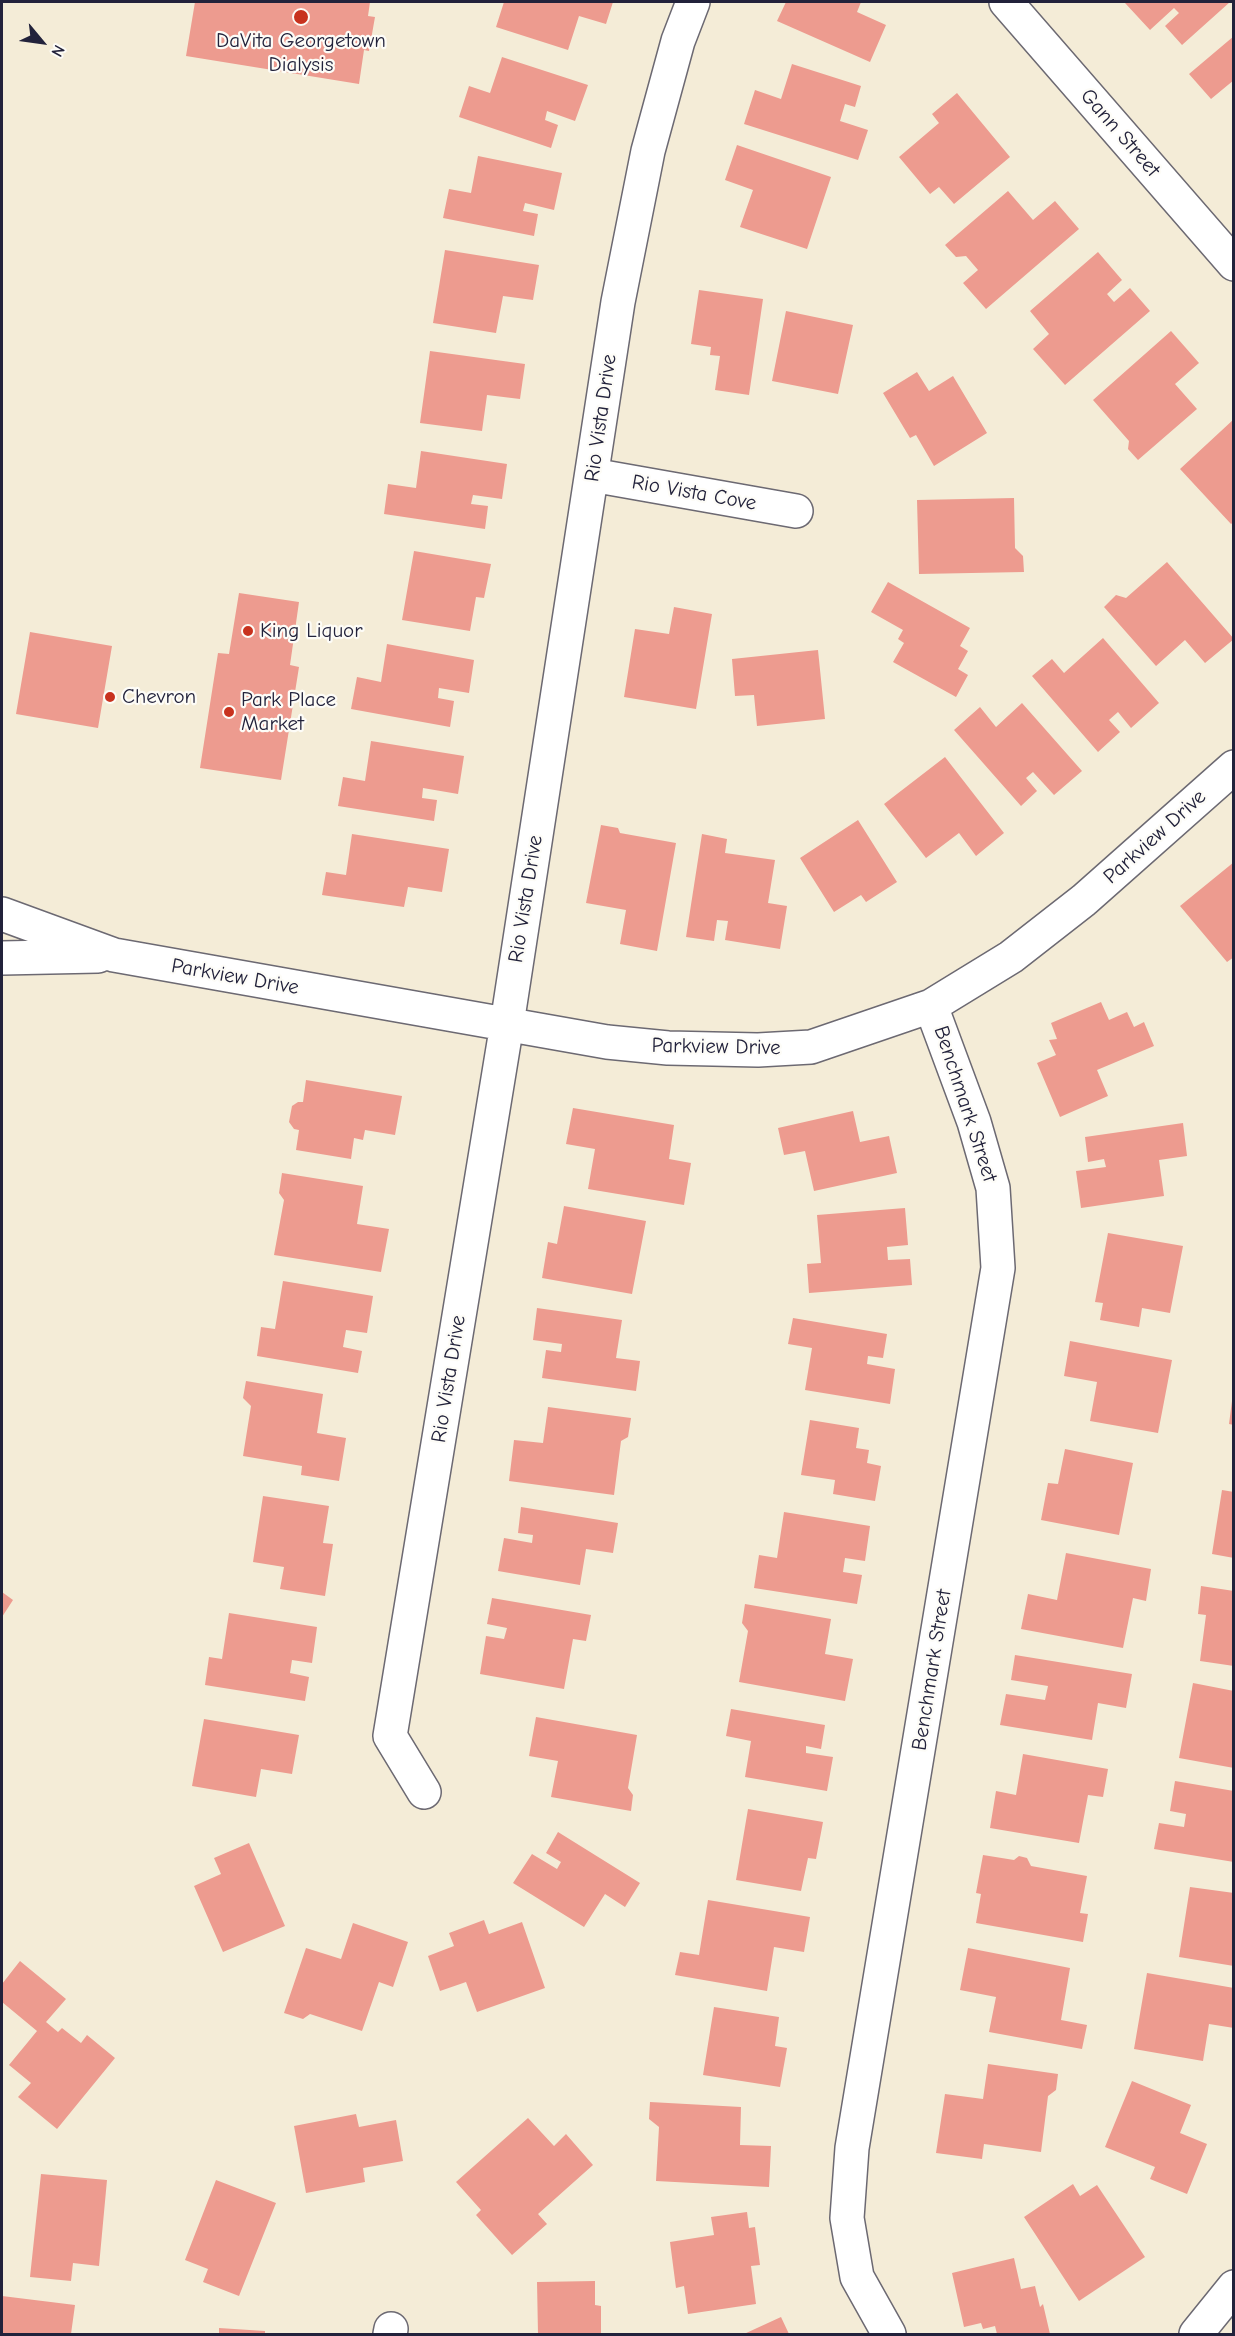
<!DOCTYPE html>
<html>
<head>
<meta charset="utf-8">
<style>
  body { margin:0 }
  #map { position:relative; width:1235px; height:2336px; overflow:hidden; background:#f4ecd7; font-family:"Comic Neue",sans-serif }
  canvas { display:block }
  .frame { position:absolute; inset:0; border:3px solid #22223b; pointer-events:none }
  .north { position:absolute; left:12px; top:12px; width:60px; height:60px; -webkit-text-stroke:4px #fdfcf7; paint-order:stroke; rotate:119deg; font-size:16px; font-weight:700; line-height:24px; text-align:center; color:#22223b }
  .north::after { content:''; display:block; margin:auto; width:21px; height:27px; background:#22223b; clip-path:polygon(50% 0,100% 100%,50% 72%,0 100%) }
</style>
</head>
<body>
<div id="map">
<canvas width="1235" height="2336"></canvas>
<div class="frame"></div>
<div class="north">N</div>
</div>
<script>
const c = document.querySelector('canvas').getContext('2d');
c.lineJoin = 'round';
function fillPath(path, color) {
  c.fillStyle = color;
  c.fill(path, 'evenodd');
}
function poly(rows) {
  const path = new Path2D();
  for (const r of rows) {
    path.moveTo(r[0], r[1]);
    for (let i = 2; i < r.length; i += 2) path.lineTo(r[i], r[i + 1]);
  }
  return path;
}
function stroke(path, color, width, dash) {
  c.strokeStyle = color;
  c.lineWidth = width;
  c.lineCap = dash ? 'butt' : 'round';
  c.setLineDash(dash || []);
  c.stroke(path);
}
function write(font, color, halo, rows, align = 'center') {
  c.font = font + ' "Comic Neue",sans-serif';
  c.lineWidth = 4.5;
  c.setLineDash([]);
  c.textBaseline = 'middle';
  c.strokeStyle = halo;
  c.fillStyle = color;
  for (const [text, x, y, turn = 0] of rows) {
    c.save();
    c.translate(x, y);
    c.rotate((+turn || 0) * Math.PI / 180);
    c.textAlign = isNaN(turn) ? turn : align;
    if (halo) c.strokeText(text, 0, 0);
    c.fillText(text, 0, 0);
    c.restore();
  }
}
fillPath(poly([
  [195,2,370,2,368,16,375,17,369,51,364,50,359,84,186,56],
  [504,2,613,2,606,24,579,16,568,50,496,27],
  [786,2,861,2,857,12,886,25,870,62,777,21],
  [1126,2,1230,2,1182,45,1165,26,1179,13,1174,8,1150,30,1125,3],
  [1234,36,1234,80,1211,99,1189,74],
  [502,57,588,85,575,121,547,111,545,120,558,125,551,148,459,117,469,86,490,93],
  [792,64,861,86,855,107,845,104,840,121,868,130,858,160,744,124,755,90,781,99],
  [957,93,1010,157,954,204,939,187,930,194,899,157,939,123,932,114],
  [737,145,831,177,807,249,740,227,753,190,725,180],
  [478,156,562,173,554,210,525,203,523,211,538,214,534,236,443,218,449,189,471,193],
  [1008,191,1033,220,1055,201,1079,229,986,309,963,283,978,270,966,256,956,257,945,245],
  [445,250,539,265,533,300,503,296,496,333,433,323],
  [1098,252,1122,280,1107,294,1114,302,1130,288,1150,311,1065,385,1033,349,1049,334,1030,311],
  [699,290,763,299,749,395,715,390,720,356,710,355,711,347,691,344],
  [786,311,853,325,838,394,772,381],
  [1171,331,1199,363,1175,384,1197,409,1138,460,1128,449,1129,441,1093,400],
  [430,351,525,364,520,399,487,395,482,431,420,423],
  [917,372,929,391,953,376,987,433,934,466,916,435,910,438,883,393],
  [1234,419,1234,522,1231,524,1180,469],
  [421,451,507,464,502,499,473,495,471,504,488,506,485,529,384,514,388,484,416,488],
  [1014,498,1015,548,1023,556,1024,572,919,574,917,500],
  [414,551,491,564,484,598,476,597,470,631,402,620],
  [1167,562,1234,639,1205,663,1185,640,1156,666,1104,607,1116,595,1126,598],
  [888,582,970,628,960,646,968,651,958,669,968,675,956,697,893,662,904,643,898,639,903,630,871,612],
  [239,593,299,602,290,665,299,667,281,780,200,768,218,653,229,654],
  [674,607,712,614,696,709,624,697,635,629,669,634],
  [30,632,112,646,98,728,16,714],
  [1103,638,1159,703,1131,728,1118,712,1109,720,1120,732,1098,752,1032,676,1052,659,1064,673],
  [387,644,474,660,469,693,439,688,438,698,454,701,450,727,351,709,357,677,381,682],
  [818,650,825,719,757,726,754,695,735,696,732,659],
  [1022,703,1082,771,1054,795,1033,772,1026,778,1037,791,1021,806,954,730,980,707,996,727],
  [371,741,464,756,458,794,423,788,422,798,437,800,434,821,338,806,343,777,365,781],
  [945,757,1004,833,976,856,959,833,926,858,884,804],
  [858,820,897,882,866,902,861,895,834,912,800,858],
  [601,825,618,828,620,833,676,843,657,951,620,944,626,910,586,903],
  [352,834,449,849,442,892,408,887,404,907,322,895,326,872,346,875],
  [702,834,727,839,725,853,775,860,768,903,787,906,780,949,725,940,728,921,717,920,714,941,686,937],
  [1234,862,1234,957,1227,962,1180,906],
  [1101,1002,1109,1020,1127,1012,1134,1027,1144,1022,1154,1046,1097,1070,1108,1096,1060,1117,1037,1063,1056,1055,1049,1040,1057,1039,1051,1023],
  [306,1080,402,1096,395,1135,365,1130,363,1140,354,1138,351,1159,296,1150,299,1130,294,1129,289,1122,292,1106,298,1102,303,1102],
  [573,1108,674,1125,669,1159,691,1163,684,1205,588,1189,595,1149,566,1144],
  [853,1111,860,1142,889,1136,897,1173,814,1191,805,1151,784,1155,778,1128],
  [1183,1123,1187,1156,1159,1160,1164,1196,1081,1208,1076,1171,1106,1167,1104,1159,1088,1162,1085,1137],
  [282,1173,363,1186,357,1224,389,1229,381,1272,274,1255,284,1200,279,1193],
  [564,1206,646,1221,632,1294,542,1278,548,1242,557,1244],
  [905,1208,908,1245,887,1247,888,1260,910,1259,912,1285,809,1293,807,1264,821,1263,817,1215],
  [1108,1233,1183,1246,1170,1313,1142,1308,1139,1327,1100,1320,1103,1303,1095,1302],
  [283,1281,373,1296,367,1333,346,1330,343,1347,362,1351,358,1373,257,1356,261,1327,275,1329],
  [537,1308,622,1320,616,1358,640,1361,636,1391,542,1378,546,1350,561,1352,562,1344,533,1340],
  [793,1318,887,1334,883,1358,868,1356,867,1364,895,1369,890,1404,805,1390,812,1348,788,1344],
  [1070,1341,1172,1360,1158,1433,1090,1421,1097,1382,1064,1376],
  [246,1381,323,1394,317,1433,346,1438,339,1481,301,1475,302,1466,243,1456,251,1406,243,1398],
  [1232,1401,1234,1401,1234,1425,1229,1424],
  [548,1407,631,1418,628,1437,621,1441,614,1495,509,1481,514,1440,543,1443],
  [810,1420,859,1428,856,1448,869,1450,867,1463,881,1466,875,1501,833,1494,835,1480,801,1475],
  [1065,1449,1133,1463,1119,1535,1041,1520,1048,1483,1058,1484],
  [1222,1490,1234,1492,1234,1558,1212,1554],
  [263,1496,329,1506,323,1543,333,1544,325,1596,280,1589,284,1567,253,1562],
  [521,1507,618,1523,613,1553,586,1549,580,1585,498,1571,504,1538,532,1543,533,1535,518,1533],
  [784,1512,870,1526,865,1561,845,1558,843,1572,862,1575,857,1604,754,1588,759,1555,777,1558],
  [1066,1553,1151,1569,1146,1601,1133,1598,1123,1648,1021,1629,1028,1594,1057,1600],
  [1201,1586,1234,1591,1234,1666,1200,1661,1206,1615,1198,1614],
  [2,1592,13,1600,2,1617],
  [492,1598,591,1615,586,1641,573,1639,564,1689,480,1674,486,1636,504,1639,507,1628,487,1624],
  [745,1604,831,1619,825,1654,853,1659,845,1701,739,1682,748,1631,742,1623],
  [229,1613,317,1627,312,1663,292,1660,290,1673,309,1677,305,1701,205,1685,209,1657,222,1659],
  [1015,1655,1132,1674,1126,1708,1098,1703,1092,1740,1000,1725,1006,1694,1045,1700,1048,1686,1011,1680],
  [1193,1683,1234,1691,1234,1768,1179,1758],
  [731,1709,825,1725,821,1749,806,1746,806,1753,833,1757,827,1791,745,1777,751,1741,726,1736],
  [536,1717,637,1735,628,1788,633,1795,631,1811,551,1797,558,1761,529,1756],
  [204,1719,299,1735,292,1774,261,1769,256,1797,192,1786],
  [1023,1754,1108,1769,1103,1797,1088,1795,1079,1843,990,1828,996,1791,1016,1795],
  [1175,1781,1234,1791,1234,1862,1154,1849,1159,1823,1184,1827,1186,1814,1170,1811],
  [748,1809,823,1822,816,1859,808,1858,801,1891,736,1880],
  [558,1832,640,1883,625,1907,605,1894,584,1927,513,1883,532,1854,557,1869,561,1862,546,1853],
  [249,1843,285,1926,223,1952,194,1886,221,1874,214,1858],
  [983,1855,1014,1860,1019,1856,1027,1858,1031,1866,1087,1876,1080,1913,1088,1914,1083,1942,976,1923,981,1894,976,1893],
  [1190,1887,1234,1893,1234,1966,1179,1957],
  [708,1900,810,1917,804,1952,774,1947,767,1991,675,1975,680,1952,699,1955],
  [484,1920,489,1934,522,1922,545,1988,477,2012,466,1982,440,1991,428,1956,454,1946,449,1933],
  [353,1923,408,1942,393,1987,379,1982,362,2031,310,2014,303,2019,284,2013,306,1948,341,1959],
  [968,1948,1070,1968,1061,2020,1087,2025,1082,2049,989,2032,996,1997,960,1990],
  [20,1961,66,1999,46,2022,58,2032,62,2028,81,2043,87,2035,115,2058,57,2129,18,2097,31,2083,9,2065,37,2031,2,2002,2,1984],
  [1147,1973,1234,1988,1234,2028,1209,2024,1203,2061,1134,2049],
  [714,2007,779,2017,775,2046,787,2048,780,2087,703,2075],
  [988,2064,1058,2074,1056,2090,1048,2096,1041,2152,984,2144,982,2159,936,2153,945,2094,983,2099],
  [1132,2081,1191,2105,1180,2133,1207,2144,1187,2194,1150,2179,1155,2167,1105,2147],
  [650,2102,741,2107,740,2145,771,2146,769,2187,656,2181,659,2127,649,2119],
  [356,2114,359,2127,396,2120,403,2161,363,2168,365,2182,306,2193,294,2126],
  [528,2118,554,2146,566,2134,593,2165,538,2214,547,2224,512,2255,476,2215,481,2210,456,2182],
  [41,2174,107,2180,99,2266,73,2263,71,2281,30,2277],
  [216,2180,276,2203,239,2296,203,2282,208,2269,185,2260],
  [1073,2184,1080,2196,1097,2185,1145,2257,1079,2301,1024,2217],
  [747,2212,749,2228,755,2227,760,2265,751,2266,756,2304,688,2314,684,2286,676,2288,670,2242,714,2235,711,2217],
  [1014,2258,1021,2289,1035,2286,1040,2307,1043,2304,1050,2334,997,2334,995,2326,983,2329,981,2323,964,2327,952,2273],
  [595,2281,595,2305,601,2306,601,2334,538,2334,537,2282],
  [2,2296,75,2305,71,2334,2,2334],
  [781,2317,789,2334,744,2334],
  [219,2328,265,2331,265,2334,219,2334]
]), '#ed9b8f');
const minor = poly([
  [1006,2,1234,264],
  [592,475,796,511],
  [2,914,114,955,607,1042,668,1048,758,1050,811,1047,931,1006,1011,957,1084,900,1234,767],
  [2,958,98,956],
  [424,1792,390,1736,507,1024,618,302,648,151,678,41,693,2],
  [390,2334,391,2329],
  [889,2334,857,2277,847,2218,852,2148,998,1268,993,1188,974,1122,931,1006],
  [1196,2334,1234,2287]
]);
stroke(minor, '#6c6972', 36);
stroke(minor, '#fff', 33);
for (const [x, y, r, color] of [
  [301,17,8,"#c8321e"],
  [248,631,6,"#c8321e"],
  [110,697,6,"#c8321e"],
  [229,712,6,"#c8321e"]
]) {
  const dot = new Path2D();
  dot.arc(x, y, r, 0, 2 * Math.PI);
  c.fillStyle = color;
  c.fill(dot);
  stroke(dot, '#fdfcf7', 2);
}
write('21px', '#22223b', '#fdfcf7', [
  ["DaVita Georgetown",301,41,"center"],
  ["Dialysis",301,65,"center"],
  ["King Liquor",260,631],
  ["Chevron",122,697],
  ["Park Place",241,700],
  ["Market",241,724]
], 'left');
write('21px', '#22223b', '#fdfcf7', [
  ["Gann Street",1120,133,49],
  ["Rio Vista Drive",601,418,-82],
  ["Rio Vista Cove",694,493,10],
  ["Parkview Drive",1155,837,-42],
  ["Rio Vista Drive",526,899,-81],
  ["Parkview Drive",235,977,10],
  ["Parkview Drive",716,1047,1],
  ["Benchmark Street",965,1104,72],
  ["Rio Vista Drive",449,1379,-81],
  ["Benchmark Street",932,1670,-81]
]);
</script>
</body>
</html>
